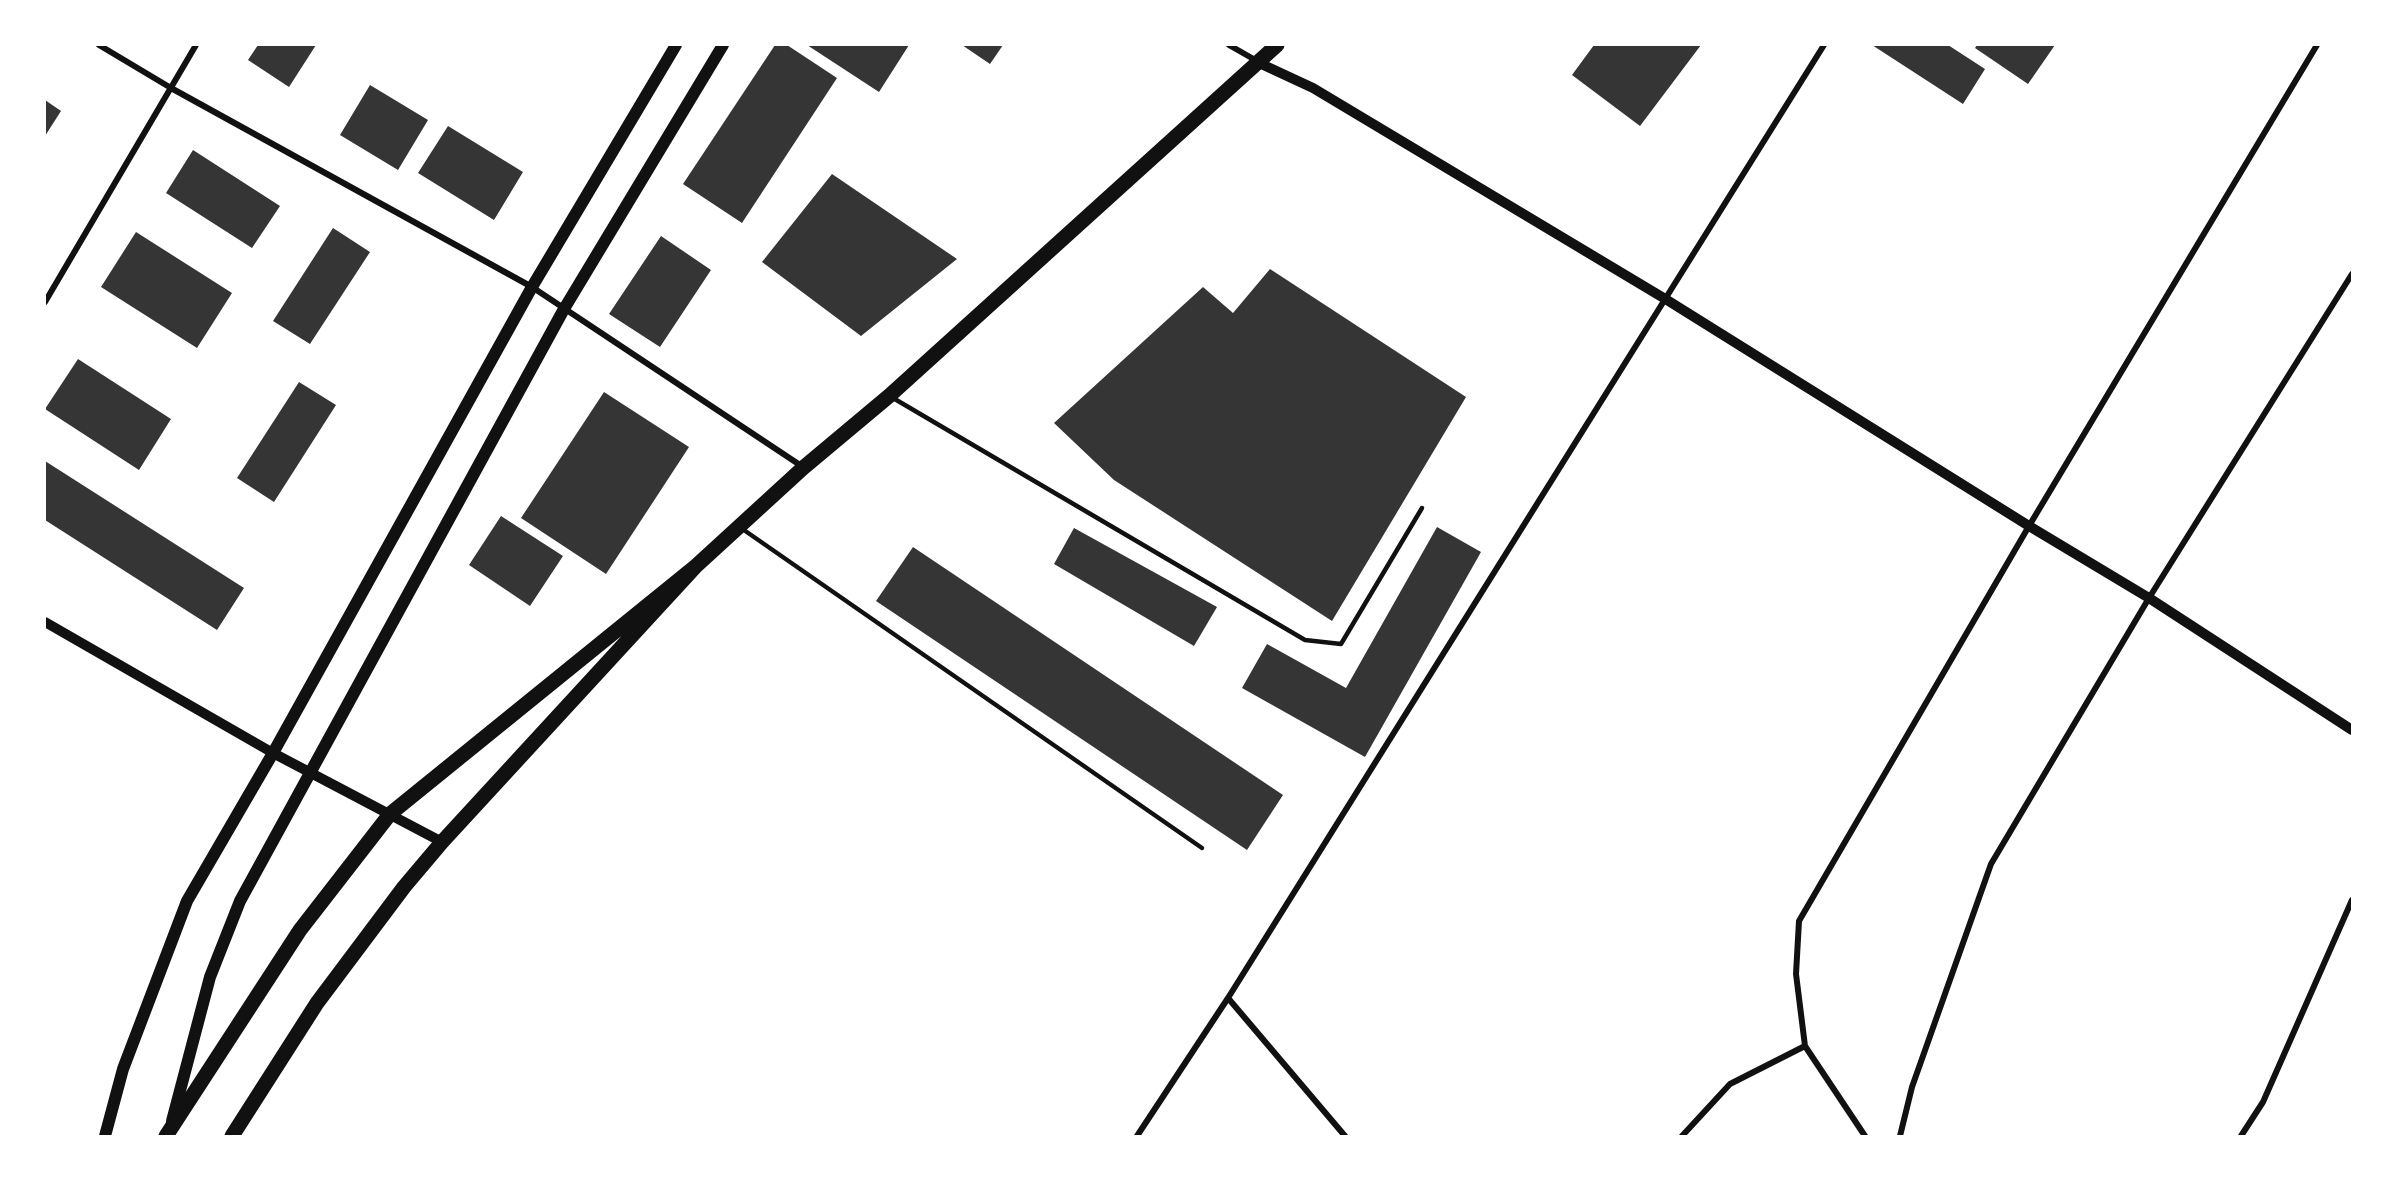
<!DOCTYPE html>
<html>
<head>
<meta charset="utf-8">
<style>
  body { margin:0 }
  #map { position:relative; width:2397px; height:1181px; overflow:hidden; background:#fff; font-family:"PT Sans Narrow",sans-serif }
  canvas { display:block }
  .frame { position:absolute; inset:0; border:46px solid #fff; pointer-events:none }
</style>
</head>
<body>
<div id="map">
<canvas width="2397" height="1181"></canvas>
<div class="frame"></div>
</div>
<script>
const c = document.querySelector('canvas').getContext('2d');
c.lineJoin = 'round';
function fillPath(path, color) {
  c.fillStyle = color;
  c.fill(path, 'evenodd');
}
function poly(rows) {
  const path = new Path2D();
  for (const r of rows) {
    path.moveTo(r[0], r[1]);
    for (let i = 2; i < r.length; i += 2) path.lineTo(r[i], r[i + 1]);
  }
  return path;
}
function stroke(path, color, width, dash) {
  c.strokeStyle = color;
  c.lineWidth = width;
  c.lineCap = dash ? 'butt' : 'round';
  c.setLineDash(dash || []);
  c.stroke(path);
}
fillPath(poly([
  [258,45,316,45,289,87,248,60],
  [775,45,787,45,837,78,742,223,683,184],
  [807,45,909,45,879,92],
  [962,45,1003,45,990,64],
  [1594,45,1701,45,1640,126,1572,75],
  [1872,45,1948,45,1985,69,1963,104],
  [1977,45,2055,45,2028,84,1975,48],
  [370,85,428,120,398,170,340,135],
  [45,100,61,111,45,136],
  [448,126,523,172,494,220,418,173],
  [193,150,280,206,252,248,166,193],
  [832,174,957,259,861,336,762,262],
  [333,228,370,252,310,344,273,321],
  [136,232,232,293,197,348,101,287],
  [661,236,711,270,660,347,609,314],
  [1270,269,1466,397,1332,621,1114,480,1054,423,1203,287,1233,313],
  [78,359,171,419,139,470,45,409],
  [299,382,336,405,274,502,237,478],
  [604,392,689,447,606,574,521,518],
  [45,461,244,588,217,630,45,520],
  [501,516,563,556,530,606,469,565],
  [1437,527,1481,552,1365,757,1242,688,1267,644,1346,688],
  [1074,528,1217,607,1194,646,1054,564],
  [913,547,1283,795,1247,850,876,601]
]), '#353535');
stroke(poly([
  [893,398,1305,640,1341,644,1422,508],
  [741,528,1202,848]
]), '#111', 4.5);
stroke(poly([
  [99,45,171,88,532,287,803,467],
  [1229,45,1257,61],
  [45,302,196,45],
  [1228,998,1345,1136],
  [1137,1136,1228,998,1824,45],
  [1682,1136,1730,1084,1805,1046],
  [1865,1136,1805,1046,1796,974,1799,921,2029,526,2317,45],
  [1900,1136,1912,1087,1991,864,2149,598,2352,274],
  [2241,1136,2263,1102,2352,900]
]), '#111', 6);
stroke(poly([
  [1257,62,1313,88,1667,300,2029,526,2149,598,2352,730],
  [45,622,273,753,442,842]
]), '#111', 10);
stroke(poly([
  [172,1121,210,977,240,901,564,309,723,45],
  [105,1136,123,1069,187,901,273,753,532,287,676,45]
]), '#111', 12);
stroke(poly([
  [696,566,803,468,889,396,1277,45],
  [166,1136,300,930,390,814,696,566,442,842,404,887,317,1003,232,1136]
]), '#111', 15);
</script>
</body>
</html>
